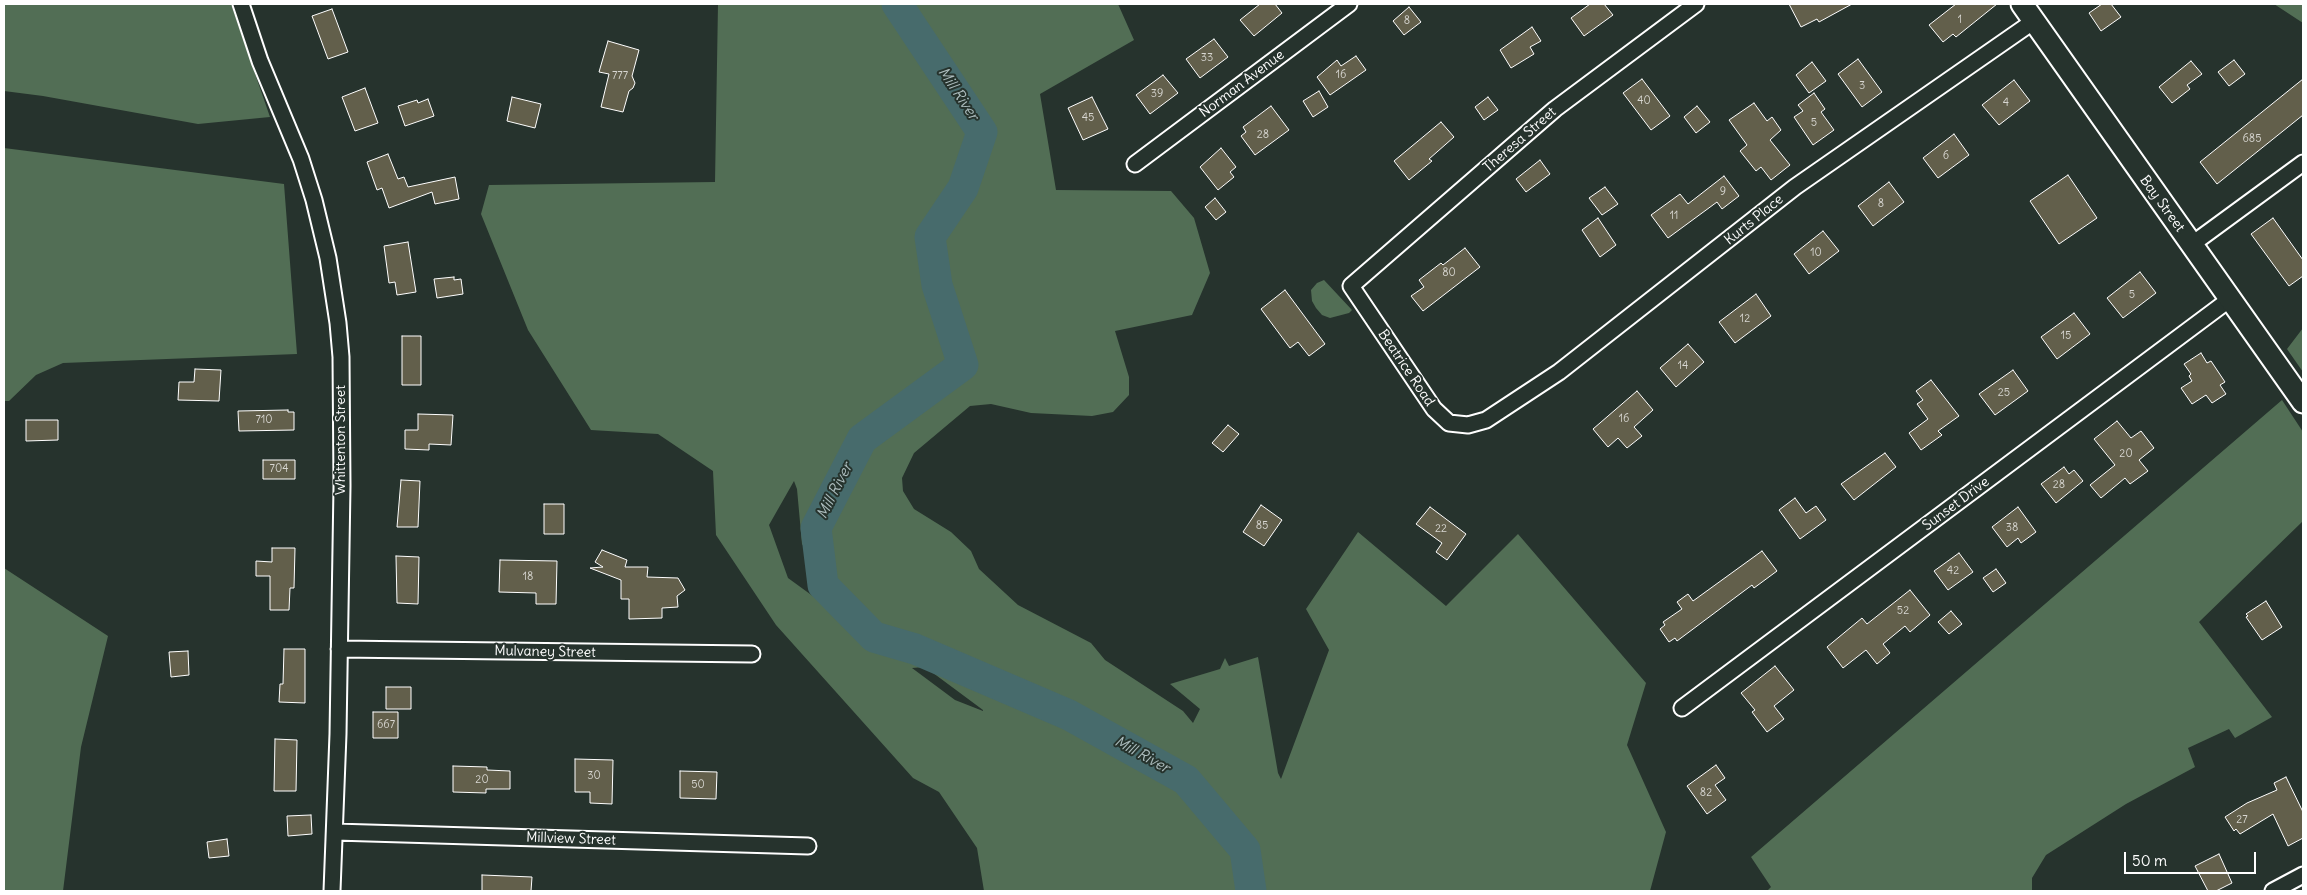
<!DOCTYPE html>
<html>
<head>
<meta charset="utf-8">
<style>
  body { margin:0 }
  #map { position:relative; width:2307px; height:895px; overflow:hidden; background:#26332d; font-family:Delius,sans-serif }
  canvas { display:block }
  .frame { position:absolute; inset:0; border:5px solid #fff; pointer-events:none }
  .scale { position:absolute; left:2124px; top:852px; width:132px; height:22px; box-sizing:border-box; border:2px solid #fff; border-top:0; padding-left:6px; font-size:15px; line-height:18px; white-space:nowrap; color:#fff; -webkit-text-stroke:4px #26332d; paint-order:stroke }
</style>
</head>
<body>
<div id="map">
<canvas width="2307" height="895"></canvas>
<div class="frame"></div>
<div class="scale">50 m</div>
</div>
<script>
const c = document.querySelector('canvas').getContext('2d');
c.lineJoin = 'round';
function fillPath(path, color) {
  c.fillStyle = color;
  c.fill(path, 'evenodd');
}
function poly(rows) {
  const path = new Path2D();
  for (const r of rows) {
    path.moveTo(r[0], r[1]);
    for (let i = 2; i < r.length; i += 2) path.lineTo(r[i], r[i + 1]);
  }
  return path;
}
function stroke(path, color, width, dash) {
  c.strokeStyle = color;
  c.lineWidth = width;
  c.lineCap = dash ? 'butt' : 'round';
  c.setLineDash(dash || []);
  c.stroke(path);
}
function write(font, color, halo, rows, align = 'center') {
  c.font = font + ' Delius,sans-serif';
  c.lineWidth = 4;
  c.setLineDash([]);
  c.textBaseline = 'middle';
  c.strokeStyle = halo;
  c.fillStyle = color;
  for (const [text, x, y, turn = 0] of rows) {
    c.save();
    c.translate(x, y);
    c.rotate((+turn || 0) * Math.PI / 180);
    c.textAlign = isNaN(turn) ? turn : align;
    if (halo) c.strokeText(text, 0, 0);
    c.fillText(text, 0, 0);
    c.restore();
  }
}
fillPath(poly([
  [4,4,231,4,270,117,198,124,43,96,4,91],
  [718,4,1118,4,1134,40,1040,94,1056,190,1171,191,1194,218,1210,273,1192,315,1115,331,1129,377,1129,395,1113,412,1092,416,1031,413,991,404,970,406,914,453,902,478,903,491,914,509,951,532,971,551,979,569,1018,605,1091,643,1105,660,1183,711,1193,723,1200,709,1170,684,1220,669,1225,658,1229,666,1258,657,1278,773,1281,779,1329,650,1306,609,1358,532,1446,606,1518,534,1646,683,1627,745,1666,832,1650,891,984,891,977,848,939,792,913,778,776,625,716,535,713,471,658,434,591,430,528,330,481,214,489,185,715,182],
  [794,481,797,489,802,544,819,567,843,618,788,578,769,525],
  [925,667,983,710,983,711,955,700,912,668],
  [2274,4,2303,4,2303,23],
  [4,148,284,184,297,354,63,363,36,375,9,401,4,401],
  [1324,280,1352,310,1349,313,1330,318,1322,315,1316,308,1312,301,1311,290,1317,283],
  [2303,328,2303,372,2287,349],
  [2282,400,2303,432,2303,521,2199,622,2272,717,2235,738,2229,729,2188,748,2195,767,2126,804,2046,855,2032,878,2032,891,1767,891,1771,887,1751,857],
  [4,568,108,636,81,747,63,891,4,891]
]), '#526e55');
stroke(poly([
  [897,4,982,132,963,188,930,237,937,285,963,365,862,439,816,528,823,585,874,637,915,649,1069,715,1186,780,1245,850,1251,891]
]), '#476b6c', 31);
const building = poly([
  [1260,4,1275,4,1282,13,1254,36,1240,20,1260,4],
  [1590,4,1604,4,1613,15,1584,36,1571,18,1590,4],
  [1789,4,1852,4,1819,22,1817,19,1801,27,1789,4],
  [1956,4,1997,4,1956,37,1953,34,1943,42,1929,25,1956,4],
  [2102,4,2111,4,2121,17,2101,31,2089,13,2102,4],
  [1409,7,1421,22,1404,35,1393,21,1409,7],
  [332,9,348,52,328,59,312,16,332,9],
  [1532,27,1541,41,1530,47,1534,54,1511,68,1500,50,1532,27],
  [1214,39,1228,57,1200,78,1186,59,1214,39],
  [608,41,639,50,632,76,635,83,633,88,629,91,623,112,601,107,609,74,599,72,608,41],
  [1356,56,1366,70,1330,95,1317,77,1337,60,1341,66,1356,56],
  [1858,59,1882,92,1862,107,1838,74,1858,59],
  [2234,60,2245,74,2229,86,2218,72,2234,60],
  [2191,61,2202,74,2187,85,2190,89,2172,103,2159,87,2191,61],
  [1812,62,1826,81,1809,93,1796,75,1812,62],
  [1163,75,1178,93,1150,114,1136,95,1163,75],
  [1642,79,1670,116,1651,130,1623,93,1642,79],
  [2303,79,2303,115,2217,184,2200,162,2303,79],
  [2014,80,2030,101,1999,125,1982,105,2014,80],
  [365,88,378,123,355,131,342,97,365,88],
  [1319,91,1328,107,1313,117,1303,101,1319,91],
  [1814,93,1825,109,1821,112,1834,130,1813,145,1794,117,1803,111,1798,105,1814,93],
  [512,97,541,104,535,128,507,121,512,97],
  [1092,97,1108,129,1083,140,1068,108,1092,97],
  [1488,97,1498,110,1484,120,1475,107,1488,97],
  [428,99,434,116,405,126,398,106,417,100,418,103,428,99],
  [1754,103,1767,121,1772,117,1781,130,1770,140,1790,165,1771,180,1761,167,1756,171,1740,151,1747,145,1729,120,1754,103],
  [1271,106,1289,130,1255,155,1241,136,1246,132,1243,127,1271,106],
  [1697,106,1710,122,1696,133,1684,117,1697,106],
  [1441,122,1454,137,1429,159,1432,161,1409,180,1394,161,1441,122],
  [1954,134,1969,155,1938,178,1923,158,1954,134],
  [1221,148,1236,167,1230,172,1234,177,1218,190,1200,167,1221,148],
  [388,154,398,179,404,177,408,187,455,177,459,199,435,204,432,192,389,208,382,188,377,190,367,162,388,154],
  [1540,160,1550,174,1526,192,1516,179,1540,160],
  [2068,175,2097,218,2059,244,2030,201,2068,175],
  [1724,176,1739,196,1722,209,1717,202,1668,238,1651,215,1680,194,1688,204,1724,176],
  [1889,182,1904,202,1873,226,1858,206,1889,182],
  [1605,187,1618,204,1602,215,1589,198,1605,187],
  [1215,198,1226,212,1216,220,1205,207,1215,198],
  [1598,218,1616,245,1600,257,1582,230,1598,218],
  [2273,218,2303,260,2303,276,2289,286,2251,234,2273,218],
  [1823,231,1839,251,1809,274,1794,254,1823,231],
  [408,242,416,292,397,295,395,282,389,283,384,246,408,242],
  [1465,248,1480,267,1423,311,1411,296,1424,287,1419,280,1441,263,1443,265,1465,248],
  [2140,272,2156,293,2123,318,2107,298,2140,272],
  [454,277,454,280,461,279,463,294,437,298,434,279,454,277],
  [1285,290,1325,344,1309,356,1298,342,1290,348,1261,309,1285,290],
  [1756,294,1771,316,1735,343,1719,322,1756,294],
  [2074,313,2090,334,2057,359,2041,337,2074,313],
  [402,336,421,336,421,385,402,385,402,336],
  [1688,344,1704,362,1676,387,1660,368,1688,344],
  [2201,353,2207,363,2211,361,2225,382,2220,385,2226,394,2212,403,2206,395,2192,404,2181,388,2192,381,2189,376,2191,374,2184,364,2201,353],
  [195,369,221,370,219,401,178,400,179,382,194,382,195,369],
  [2013,370,2028,391,1995,415,1979,394,2013,370],
  [1931,380,1959,416,1938,431,1942,435,1921,450,1909,433,1928,419,1917,404,1923,400,1916,391,1931,380],
  [1637,391,1653,410,1634,427,1642,436,1627,448,1618,438,1608,447,1593,429,1637,391],
  [288,410,288,412,294,412,294,430,239,431,238,411,288,410],
  [418,414,453,415,451,445,429,444,429,450,405,449,405,430,418,430,418,414],
  [26,420,58,420,58,440,26,441,26,420],
  [2117,421,2131,438,2141,431,2154,448,2139,460,2148,471,2130,484,2125,478,2101,498,2090,485,2115,465,2094,439,2117,421],
  [1228,425,1239,434,1223,452,1212,443,1228,425],
  [1885,453,1896,467,1854,500,1841,484,1885,453],
  [263,460,295,460,295,479,263,479,263,460],
  [2064,467,2069,474,2074,470,2083,481,2056,503,2041,484,2064,467],
  [401,480,420,481,418,527,397,527,401,480],
  [1795,498,1806,513,1816,506,1826,520,1800,539,1779,510,1795,498],
  [544,504,564,504,564,534,544,534,544,504],
  [1261,505,1282,520,1264,546,1243,532,1261,505],
  [1430,507,1466,534,1447,560,1436,552,1442,543,1416,524,1430,507],
  [2018,507,2036,532,2021,543,2018,538,2007,547,1992,527,2018,507],
  [272,548,295,548,294,588,290,588,289,610,270,610,270,576,256,576,256,561,272,562,272,548],
  [602,550,627,560,625,567,648,567,647,577,678,578,685,590,677,596,678,607,662,608,662,618,629,619,629,599,621,599,621,580,590,568,603,567,595,562,602,550],
  [1762,551,1777,571,1754,588,1752,585,1677,641,1675,638,1669,642,1660,629,1665,625,1663,622,1682,609,1677,602,1688,594,1693,601,1762,551],
  [1959,553,1973,572,1948,590,1934,571,1959,553],
  [396,556,419,557,418,604,397,603,396,556],
  [500,560,557,561,556,604,536,604,536,593,499,592,500,560],
  [1996,569,2006,583,1993,592,1983,578,1996,569],
  [1910,590,1930,615,1910,632,1905,626,1883,644,1890,653,1877,664,1866,650,1843,668,1827,647,1862,618,1867,624,1910,590],
  [2266,601,2282,627,2262,640,2246,617,2248,616,2246,614,2266,601],
  [1951,611,1962,624,1949,634,1938,622,1951,611],
  [284,649,305,649,305,703,279,702,280,684,283,684,284,649],
  [188,651,189,675,171,677,169,652,188,651],
  [1775,666,1794,690,1774,706,1784,719,1767,732,1752,712,1755,710,1741,693,1775,666],
  [386,687,411,687,411,709,386,709,386,687],
  [373,712,398,712,398,738,373,738,373,712],
  [275,739,297,740,296,791,274,791,275,739],
  [575,759,613,760,612,804,590,803,590,792,575,792,575,759],
  [1716,765,1725,778,1715,785,1726,800,1707,814,1687,786,1716,765],
  [453,766,487,767,487,770,510,771,510,789,486,789,486,793,453,792,453,766],
  [680,771,717,772,716,799,680,798,680,771],
  [2286,777,2303,812,2303,838,2288,846,2273,814,2240,834,2236,829,2234,831,2225,817,2247,803,2277,790,2274,783,2286,777],
  [311,815,312,834,288,836,287,816,311,815],
  [227,839,229,856,209,858,207,842,227,839],
  [2219,854,2232,883,2216,891,2208,891,2195,866,2219,854],
  [482,875,532,877,531,891,482,891,482,875]
]);
fillPath(building, '#625f4b');
stroke(building, '#fff', 1);
const minor = poly([
  [241,4,260,61,301,159,314,200,328,258,338,323,341,357,342,486,338,734,332,891],
  [1696,4,1555,109,1351,286,1434,409,1449,423,1468,425,1486,420,1559,372,1795,187,2034,21],
  [1135,164,1349,4],
  [2191,245,2303,163],
  [339,649,752,654],
  [1682,708,2230,299],
  [335,832,808,846],
  [2273,891,2303,875]
]);
const secondary = poly([
  [2022,4,2303,402]
]);
stroke(minor, '#fff', 19);
stroke(secondary, '#fff', 25);
stroke(minor, '#26332d', 15);
stroke(secondary, '#26332d', 21);
write('11px', '#d8d7d2', null, [
  ["1",1960,20],
  ["8",1407,21],
  ["33",1207,58],
  ["16",1341,75],
  ["777",620,76],
  ["3",1862,86],
  ["39",1157,94],
  ["40",1644,101],
  ["4",2006,103],
  ["45",1088,118],
  ["5",1814,123],
  ["28",1263,135],
  ["685",2252,139],
  ["6",1946,156],
  ["9",1723,192],
  ["8",1881,204],
  ["11",1674,216],
  ["10",1816,253],
  ["80",1449,273],
  ["5",2132,295],
  ["12",1745,319],
  ["15",2066,336],
  ["14",1683,366],
  ["25",2004,393],
  ["16",1624,419],
  ["710",264,420],
  ["20",2126,454],
  ["704",279,469],
  ["28",2059,485],
  ["85",1262,526],
  ["38",2012,528],
  ["22",1441,529],
  ["42",1953,571],
  ["18",528,577],
  ["52",1903,611],
  ["667",386,725],
  ["30",594,776],
  ["20",482,780],
  ["50",698,785],
  ["82",1706,793],
  ["27",2242,820]
]);
write('14px', '#fff', '#26332d', [
  ["Norman Avenue",1242,84,-37],
  ["Theresa Street",1520,140,-41],
  ["Bay Street",2162,204,54],
  ["Kurts Place",1754,220,-39],
  ["Beatrice Road",1406,368,56],
  ["Whittenton Street",341,440,-90],
  ["Sunset Drive",1956,504,-37],
  ["Mulvaney Street",545,652,1],
  ["Millview Street",571,839,2]
]);
write('italic 15px', '#acbcbd', '#26332d', [
  ["Mill River",958,94,56],
  ["Mill River",835,491,-63],
  ["Mill River",1142,755,29]
]);
</script>
</body>
</html>
